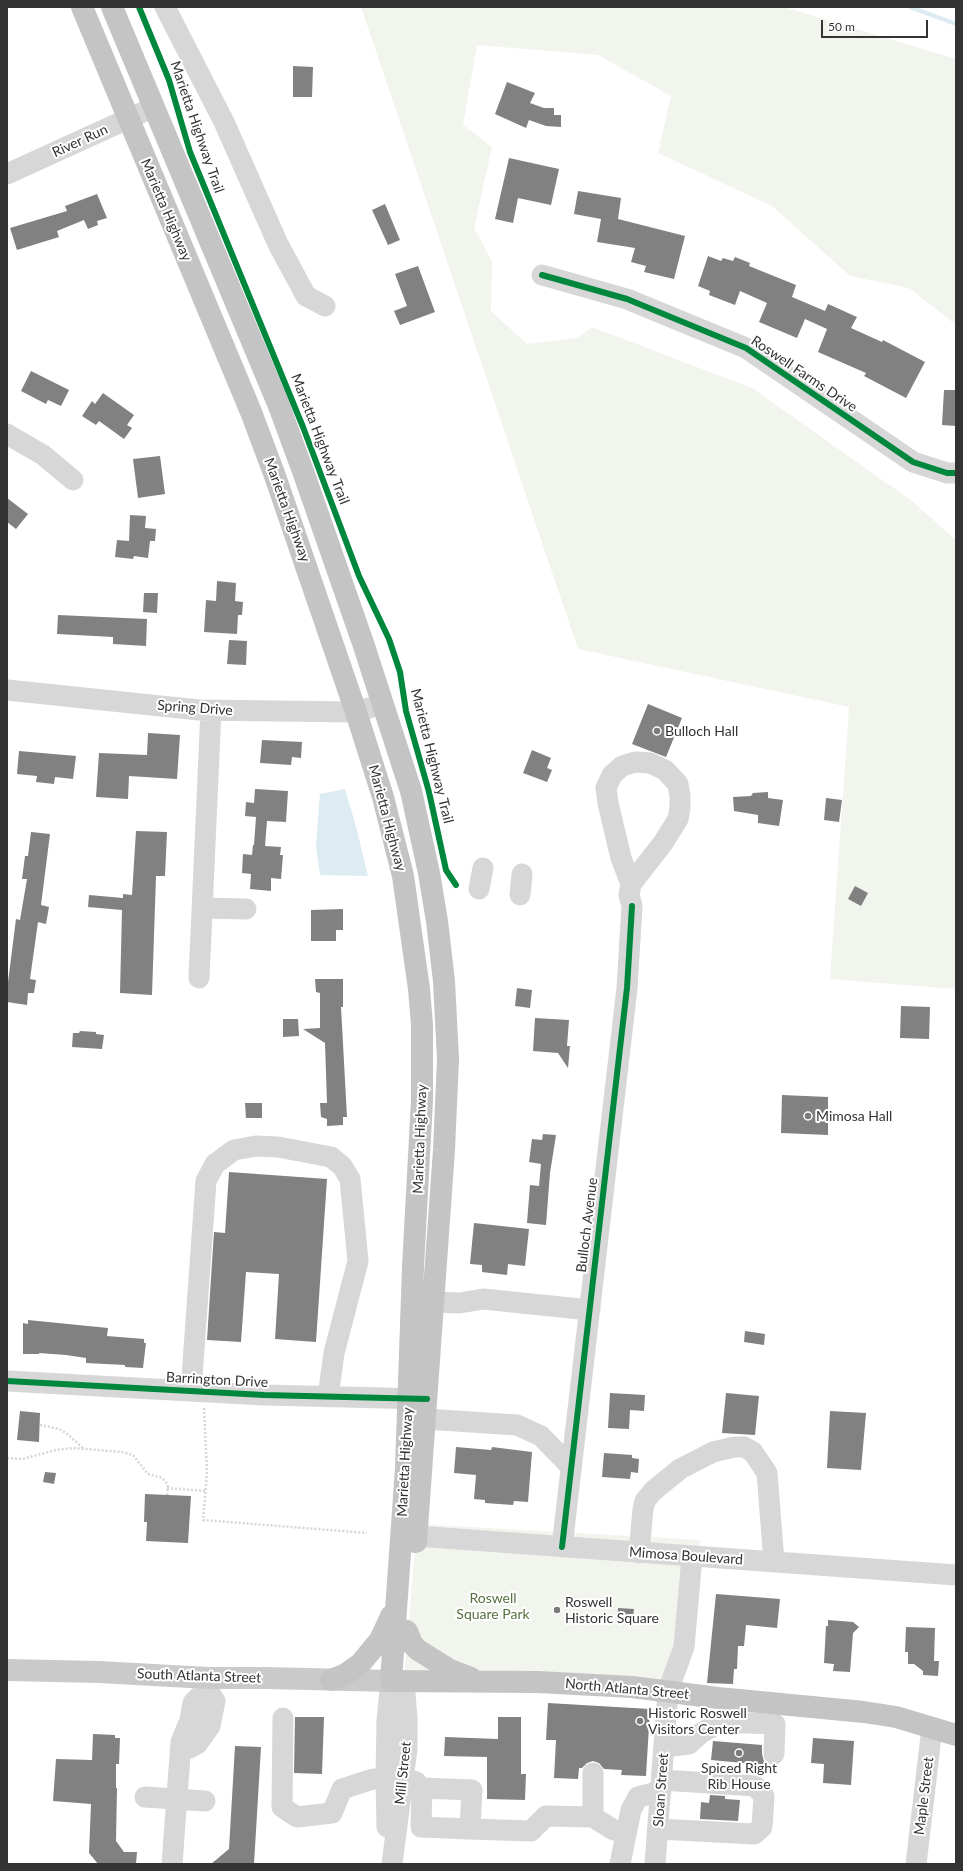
<!DOCTYPE html>
<html>
<head>
<meta charset="utf-8">
<style>
  body { margin:0 }
  #map { position:relative; width:963px; height:1871px; overflow:hidden; background:#fff; font-family:Lato,sans-serif }
  canvas { display:block }
  .frame { position:absolute; inset:0; border:8px solid #333; pointer-events:none }
  .scale { position:absolute; left:821px; top:20px; width:107px; height:18px; box-sizing:border-box; border:2px solid #333; border-top:0; padding-left:5px; font-size:12px; line-height:14px; white-space:nowrap; color:#333; -webkit-text-stroke:3px #fff; paint-order:stroke }
</style>
</head>
<body>
<div id="map">
<canvas width="963" height="1871"></canvas>
<div class="frame"></div>
<div class="scale">50 m</div>
</div>
<script>
const c = document.querySelector('canvas').getContext('2d');
c.lineJoin = 'round';
function fillPath(path, color) {
  c.fillStyle = color;
  c.fill(path, 'evenodd');
}
function poly(rows) {
  const path = new Path2D();
  for (const r of rows) {
    path.moveTo(r[0], r[1]);
    for (let i = 2; i < r.length; i += 2) path.lineTo(r[i], r[i + 1]);
  }
  return path;
}
function stroke(path, color, width, dash) {
  c.strokeStyle = color;
  c.lineWidth = width;
  c.lineCap = dash ? 'butt' : 'round';
  c.setLineDash(dash || []);
  c.stroke(path);
}
function write(font, color, halo, rows, align = 'center') {
  c.font = font + ' Lato,sans-serif';
  c.lineWidth = 4;
  c.setLineDash([]);
  c.textBaseline = 'middle';
  c.strokeStyle = halo;
  c.fillStyle = color;
  for (const [text, x, y, turn = 0] of rows) {
    c.save();
    c.translate(x, y);
    c.rotate((+turn || 0) * Math.PI / 180);
    c.textAlign = isNaN(turn) ? turn : align;
    if (halo) c.strokeText(text, 0, 0);
    c.fillText(text, 0, 0);
    c.restore();
  }
}
fillPath(poly([
  [361,7,784,7,956,59,956,325,909,288,850,276,772,206,658,153,671,96,598,55,477,45,463,125,492,147,474,228,492,261,491,311,527,344,577,338,592,327,752,388,912,501,956,540,956,989,830,979,849,707,578,649],
  [417,1524,700,1540,668,1691,404,1681]
]), '#f1f5ed');
fillPath(poly([
  [345,789,357,830,368,876,320,875,316,846,320,794]
]), '#ddebf3');
stroke(poly([
  [910,7,956,24]
]), '#ddebf3', 4.5);
fillPath(poly([
  [293,66,313,67,312,97,293,97],
  [507,82,535,93,530,103,544,108,554,108,554,115,561,115,561,127,546,126,529,120,526,128,495,114],
  [509,158,559,169,551,205,518,198,513,223,495,219],
  [578,191,621,198,618,219,685,236,674,279,644,272,646,266,631,262,635,248,597,242,601,219,574,214],
  [97,194,107,218,97,221,98,225,88,229,84,220,57,231,59,237,17,250,10,228,67,211,65,206],
  [385,204,400,240,388,245,372,210],
  [708,256,721,261,723,258,733,261,735,257,750,263,749,266,796,285,792,297,825,311,828,304,857,317,851,328,882,342,883,340,925,362,906,398,864,376,866,373,818,352,827,329,805,319,797,338,759,322,767,303,740,291,735,305,709,295,710,291,698,286],
  [418,266,435,312,400,325,394,311,407,306,395,274],
  [31,371,69,390,61,406,48,400,46,404,21,391],
  [944,390,956,390,956,426,942,425],
  [103,393,134,415,127,425,132,428,124,439,99,421,96,425,82,416,92,401,95,404],
  [160,456,165,494,138,498,133,459],
  [7,498,28,514,16,529,7,522],
  [130,515,146,516,145,528,156,529,155,541,150,541,148,558,134,556,133,559,115,557,117,540,129,541],
  [217,581,236,583,235,601,243,602,242,615,238,615,237,634,204,632,206,600,216,601],
  [144,593,158,593,157,613,143,612],
  [58,615,147,619,146,646,113,644,113,637,57,634],
  [229,640,247,641,246,665,227,664],
  [648,704,682,718,666,757,632,744],
  [148,733,180,735,177,779,129,776,128,799,96,797,99,753,147,755],
  [262,740,302,742,301,758,292,757,291,765,260,763],
  [532,750,551,758,547,768,552,770,547,782,523,773],
  [19,751,76,756,73,779,55,777,54,784,36,782,37,776,17,774],
  [255,789,288,791,286,822,267,821,265,846,281,847,280,855,283,855,281,879,271,878,271,891,250,889,251,874,242,873,243,854,252,855,253,845,254,845,256,817,245,816,246,802,254,803],
  [768,792,768,798,783,800,779,826,758,823,758,815,734,811,733,797,751,796,753,793],
  [826,798,842,800,839,822,824,820],
  [136,831,167,832,165,876,156,876,152,995,120,993,122,910,88,907,89,895,123,898,123,894,132,895],
  [31,832,50,834,41,905,49,907,46,924,38,922,30,979,36,980,34,993,28,993,27,1005,7,1002,7,990,16,919,20,920,27,879,22,879,25,856,28,856],
  [855,886,868,893,861,906,848,899],
  [343,909,343,930,336,930,336,941,311,941,311,910],
  [315,979,343,979,343,1007,341,1007,347,1117,343,1117,343,1125,327,1126,327,1119,321,1117,320,1103,327,1103,325,1043,303,1029,320,1028,320,993,316,992],
  [517,988,532,990,530,1008,515,1006],
  [901,1006,930,1007,929,1039,900,1038],
  [535,1018,569,1020,567,1046,570,1046,568,1068,558,1053,533,1051],
  [283,1019,298,1019,299,1036,283,1037],
  [80,1031,96,1032,96,1034,104,1035,102,1049,72,1047,73,1033,79,1033],
  [782,1095,828,1097,828,1135,781,1133],
  [245,1103,262,1103,262,1118,246,1118],
  [543,1134,556,1135,550,1173,546,1225,527,1223,530,1185,539,1186,541,1164,529,1162,532,1139,542,1140],
  [229,1172,327,1179,316,1342,275,1339,279,1274,246,1272,241,1342,207,1340,214,1232,225,1233],
  [474,1223,529,1229,525,1266,508,1264,507,1275,482,1272,482,1265,470,1264],
  [28,1320,108,1328,107,1336,144,1339,144,1343,146,1343,143,1368,125,1367,125,1365,86,1363,86,1358,66,1355,39,1353,39,1354,23,1354,23,1323,28,1324],
  [745,1331,765,1334,764,1345,744,1342],
  [610,1393,645,1395,644,1411,630,1410,629,1429,608,1428],
  [726,1393,759,1396,755,1435,722,1433],
  [20,1411,40,1413,39,1442,17,1440],
  [830,1411,866,1413,861,1470,827,1468],
  [456,1447,491,1450,492,1447,532,1452,528,1502,514,1501,513,1505,485,1503,485,1500,474,1499,476,1475,454,1473],
  [604,1453,632,1455,632,1458,639,1459,638,1473,631,1472,630,1479,602,1477],
  [45,1472,56,1473,54,1484,43,1482],
  [145,1494,191,1496,188,1543,146,1541,147,1522,144,1522],
  [716,1594,780,1599,777,1628,746,1625,744,1646,738,1646,737,1669,734,1669,733,1684,707,1683],
  [618,1608,634,1609,632,1625,617,1623],
  [828,1620,853,1622,859,1627,853,1633,850,1672,833,1671,834,1664,824,1663,826,1626,828,1626],
  [906,1627,935,1628,934,1661,939,1661,938,1676,923,1675,923,1671,914,1664,908,1664,908,1652,905,1652],
  [548,1703,650,1709,646,1776,621,1775,622,1770,604,1769,599,1763,593,1761,587,1763,582,1768,579,1768,578,1779,554,1778,556,1740,546,1740],
  [295,1717,324,1717,322,1774,294,1773],
  [498,1717,521,1717,521,1774,526,1774,525,1800,487,1799,487,1757,444,1756,445,1737,498,1739],
  [93,1734,115,1735,115,1738,120,1738,119,1764,116,1764,116,1788,117,1788,116,1841,124,1852,137,1852,136,1864,98,1864,89,1853,91,1804,53,1801,56,1759,92,1760],
  [813,1738,854,1741,851,1785,823,1783,824,1764,811,1763],
  [713,1741,762,1745,762,1754,765,1765,711,1760],
  [235,1746,261,1747,254,1864,211,1864,229,1849],
  [710,1795,725,1796,725,1799,740,1800,738,1821,700,1819,701,1802,709,1803]
]), '#818181');
stroke(poly([
  [204,1408,207,1473,203,1520,367,1533],
  [40,1425,59,1429,66,1433,83,1448],
  [7,1458,22,1459,56,1450,73,1448,122,1452,133,1455,148,1474,162,1478,165,1481,168,1485,167,1495],
  [167,1488,205,1491]
]), '#d6d6d6', 2.5, [2, 2]);
stroke(poly([
  [165,7,224,122,278,244,306,296,325,306],
  [7,174,154,107],
  [542,275,627,299,746,348,913,462,947,473,956,473],
  [7,434,43,455,73,480],
  [7,690,199,710,356,712,382,704],
  [479,889,483,868],
  [520,895,522,874],
  [202,908,246,909],
  [199,978,211,710],
  [434,1302,460,1303,483,1299,590,1310],
  [7,1381,264,1395,426,1399],
  [191,1391,206,1181,215,1164,234,1150,256,1146,278,1147,331,1157,342,1166,350,1179,358,1261,334,1353,328,1397],
  [425,1419,517,1425,541,1436,571,1467],
  [416,1536,956,1575],
  [562,1547,627,988,632,906,629,895,631,884,663,843,678,819,680,807,680,796,678,784,665,770,650,763,635,762,622,766,612,775,606,788,608,803,621,858,631,884],
  [639,1553,643,1509,645,1501,653,1491,680,1469,713,1452,734,1447,744,1447,753,1452,767,1473,774,1562],
  [283,1718,282,1807,297,1817,332,1813,342,1789,373,1779,404,1778,416,1782,422,1788],
  [664,1747,689,1744,701,1733,721,1722,775,1724,774,1754],
  [180,1751,190,1748,197,1744,210,1726,215,1701,207,1689,208,1678],
  [593,1773,593,1817,612,1829,626,1834],
  [145,1797,205,1801],
  [387,1827,386,1777,387,1720,391,1681],
  [470,1829,472,1790,422,1788,421,1827,470,1829,531,1831,546,1816,593,1817],
  [658,1829,754,1834,762,1827,764,1796,755,1786,662,1780],
  [172,1864,181,1742,190,1720,193,1703,207,1689],
  [392,1864,407,1749,407,1718,404,1681],
  [620,1864,631,1810,638,1797,661,1791],
  [655,1864,668,1691,684,1647,692,1557],
  [916,1864,932,1728]
]), '#d7d7d7', 21);
stroke(poly([
  [7,1670,99,1672,208,1678,265,1678,391,1681]
]), '#cacaca', 22);
stroke(poly([
  [82,7,251,412,275,476,356,712,383,797,403,876,419,989,422,1025,422,1100,413,1267,406,1468,391,1681,538,1682,632,1687,718,1698,864,1712,896,1717,956,1735],
  [112,7,279,406,304,474,363,643,411,791,429,873,437,921,444,981,448,1059,444,1150,416,1542],
  [407,1631,412,1644,418,1650,450,1670,471,1678],
  [331,1680,344,1675,360,1664,380,1640,391,1616]
]), '#c4c4c4', 22);
stroke(poly([
  [139,7,169,80,190,152,303,427,359,576,389,639,400,672,406,711,429,792,446,870,456,885],
  [542,275,627,299,746,348,913,462,947,473,956,473],
  [7,1381,264,1395,427,1399],
  [562,1547,627,988,632,906]
]), '#00873e', 6);
for (const [x, y, r, color] of [
  [657,731,4,"#7a7a7a"],
  [808,1116,4,"#7a7a7a"],
  [557,1610,4,"#7a7a7a"],
  [640,1721,4,"#7a7a7a"],
  [739,1753,4,"#7a7a7a"]
]) {
  const dot = new Path2D();
  dot.arc(x, y, r, 0, 2 * Math.PI);
  c.fillStyle = color;
  c.fill(dot);
  stroke(dot, '#fff', 1.5);
}
write('14px', '#333', '#fff', [
  ["Marietta Highway Trail",197,127,71],
  ["River Run",80,141,-25],
  ["Marietta Highway",166,210,67],
  ["Roswell Farms Drive",804,374,34],
  ["Marietta Highway Trail",320,439,69],
  ["Marietta Highway",287,510,70],
  ["Spring Drive",195,708,4],
  ["Marietta Highway Trail",432,756,76],
  ["Marietta Highway",387,818,75],
  ["Marietta Highway",420,1139,-88],
  ["Bulloch Avenue",587,1225,-83],
  ["Barrington Drive",217,1380,3],
  ["Marietta Highway",405,1462,-87],
  ["Mimosa Boulevard",686,1556,4],
  ["South Atlanta Street",199,1676,2],
  ["North Atlanta Street",627,1689,5],
  ["Mill Street",403,1773,-84],
  ["Sloan Street",661,1790,-86],
  ["Maple Street",924,1796,-83]
]);
write('14px', '#333', '#fff', [
  ["Bulloch Hall",665,731],
  ["Mimosa Hall",816,1116],
  ["Roswell",565,1602],
  ["Historic Square",565,1618],
  ["Historic Roswell",648,1713],
  ["Visitors Center",648,1729],
  ["Spiced Right",739,1768,"center"],
  ["Rib House",739,1784,"center"]
], 'left');
write('14px', '#56703f', '#fff', [
  ["Roswell",493,1598],
  ["Square Park",493,1614]
]);
</script>
</body>
</html>
